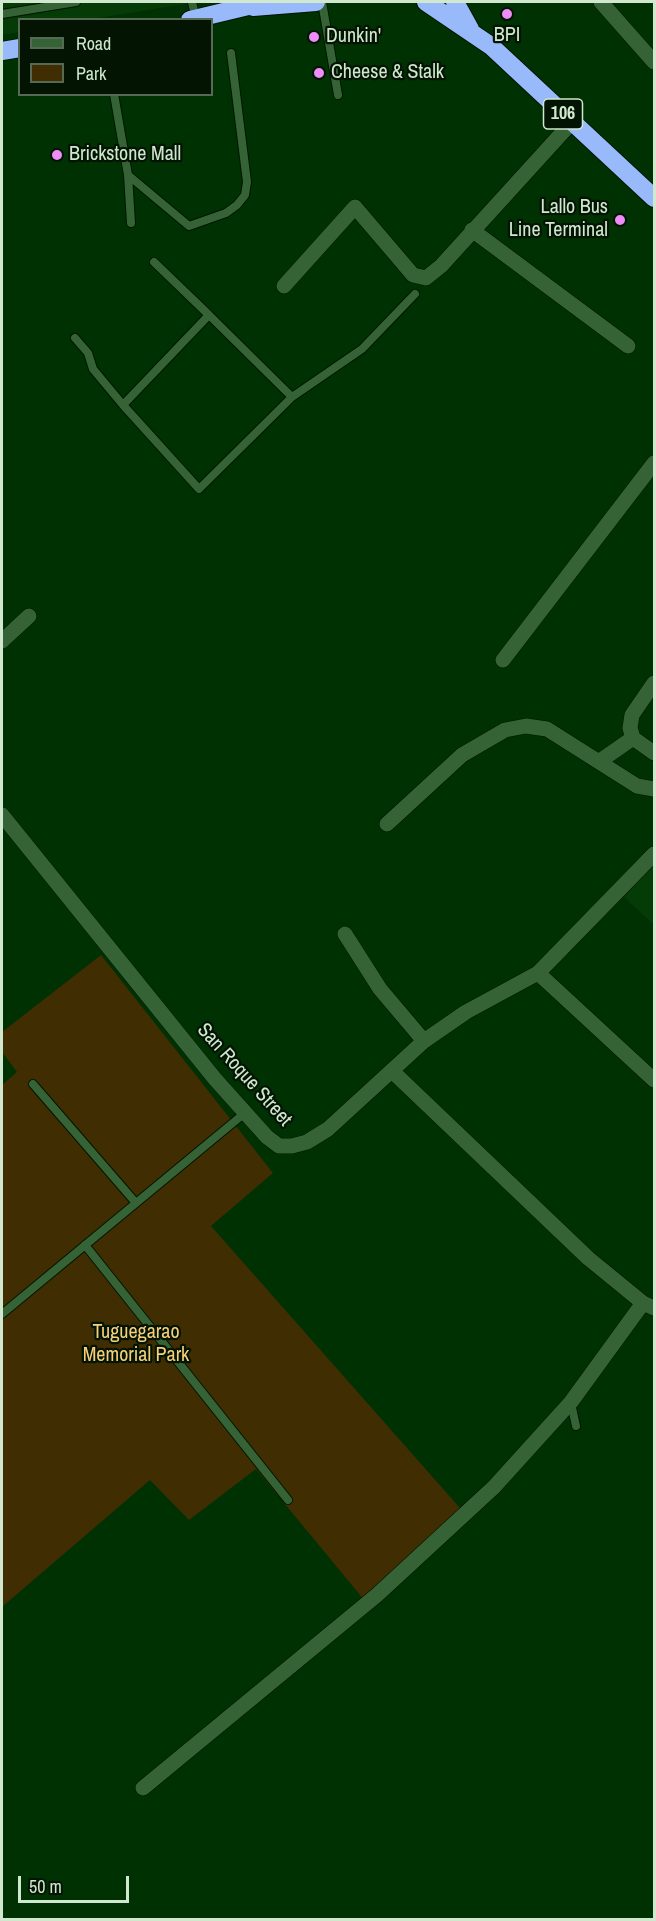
<!DOCTYPE html>
<html>
<head>
<meta charset="utf-8">
<style>
  body { margin:0 }
  #map { position:relative; width:656px; height:1921px; overflow:hidden; background:#003103; font-family:"Archivo Narrow",sans-serif }
  canvas { display:block }
  .frame { position:absolute; inset:0; border:3px solid #cfe8ce; pointer-events:none }
  .legend { position:absolute; left:18px; top:18px; width:195px; height:78px; box-sizing:border-box; background:#031403; border:2px solid #556954; margin:0; padding:8px 10px; list-style:none; font-size:18px; color:#cfe8ce }
  .legend li { display:flex; align-items:center; gap:12px; height:30px }
  .legend b { width:30px; border:2px solid #556954 }
  .scale { position:absolute; left:18px; top:1876px; width:111px; height:27px; box-sizing:border-box; border:3px solid #cfe8ce; border-top:0; padding-left:8px; font-size:18px; line-height:21px; white-space:nowrap; color:#cfe8ce; -webkit-text-stroke:4px #031403; paint-order:stroke }
</style>
</head>
<body>
<div id="map">
<canvas width="656" height="1921"></canvas>
<div class="frame"></div>
<ul class="legend">
<li><b style="height:8px;background:#356335"></b>Road</li>
<li><b style="height:16px;background:#402d01"></b>Park</li>
</ul>
<div class="scale">50 m</div>
</div>
<script>
const c = document.querySelector('canvas').getContext('2d');
c.lineJoin = 'round';
function fillPath(path, color) {
  c.fillStyle = color;
  c.fill(path, 'evenodd');
}
function poly(rows) {
  const path = new Path2D();
  for (const r of rows) {
    path.moveTo(r[0], r[1]);
    for (let i = 2; i < r.length; i += 2) path.lineTo(r[i], r[i + 1]);
  }
  return path;
}
function stroke(path, color, width, dash) {
  c.strokeStyle = color;
  c.lineWidth = width;
  c.lineCap = dash ? 'butt' : 'round';
  c.setLineDash(dash || []);
  c.stroke(path);
}
function write(font, color, halo, rows, align = 'center') {
  c.font = font + ' "Archivo Narrow",sans-serif';
  c.lineWidth = 4.5;
  c.setLineDash([]);
  c.textBaseline = 'middle';
  c.strokeStyle = halo;
  c.fillStyle = color;
  for (const [text, x, y, turn = 0] of rows) {
    c.save();
    c.translate(x, y);
    c.rotate((+turn || 0) * Math.PI / 180);
    c.textAlign = isNaN(turn) ? turn : align;
    if (halo) c.strokeText(text, 0, 0);
    c.fillText(text, 0, 0);
    c.restore();
  }
}
fillPath(poly([
  [2,2,197,2,92,19,20,20,19,32,2,35],
  [654,864,654,925,624,897]
]), '#043b06');
fillPath(poly([
  [101,955,273,1173,211,1226,460,1508,365,1601,256,1469,189,1520,150,1480,2,1607,2,1085,17,1072,2,1052,2,1032]
]), '#402d01');
const lane = poly([
  [192,2,196,19],
  [322,2,338,95],
  [2,14,76,2],
  [114,94,128,175,131,223],
  [128,175,189,226,226,213,237,205,245,195,247,182,231,53],
  [154,262,209,315],
  [75,338,88,353,93,369,123,405],
  [292,397,209,315,123,405,199,489,292,397,362,349,415,294],
  [33,1084,136,1203],
  [85,1245,288,1500],
  [2,1314,246,1112],
  [571,1403,576,1426]
]);
const street = poly([
  [601,2,654,62],
  [472,230,628,346],
  [284,286,355,207,413,275,426,278,441,266,572,122],
  [2,641,29,616],
  [503,660,654,463],
  [654,683,632,715,630,728,633,738,654,753],
  [600,761,633,738],
  [2,815,215,1079,267,1137,279,1146,292,1146,307,1142,328,1129,424,1041,466,1012,538,973,654,854],
  [387,824,462,755,505,730,526,726,547,729,637,786,654,789],
  [345,934,380,989,424,1041],
  [538,973,654,1080],
  [392,1071,588,1258,643,1303,654,1308],
  [143,1788,377,1595,494,1487,571,1402,643,1303]
]);
const highway = poly([
  [426,2,491,46,654,198],
  [455,2,470,29],
  [253,7,316,2],
  [190,20,265,2],
  [2,51,20,48]
]);
stroke(lane, '#011501', 10);
stroke(street, '#011501', 16);
stroke(highway, '#011501', 20);
stroke(lane, '#356335', 8);
stroke(street, '#356335', 15);
stroke(highway, '#99bafa', 18);
for (const [x, y, r, color] of [
  [507,14,6,"#ee8cf8"],
  [314,37,6,"#ee8cf8"],
  [319,73,6,"#ee8cf8"],
  [57,155,6,"#ee8cf8"],
  [620,220,6,"#ee8cf8"]
]) {
  const dot = new Path2D();
  dot.arc(x, y, r, 0, 2 * Math.PI);
  c.fillStyle = color;
  c.fill(dot);
  stroke(dot, '#031403', 2);
}
for (const [x, y, w] of [
  [563,114,39]
]) {
  const box = new Path2D();
  box.roundRect(x - w / 2, y - 15, w, 30, 4.5);
  c.fillStyle = '#031403';
  c.fill(box);
  stroke(box, '#cfe8ce', 1.5);
}
write('bold 18px', '#cfe8ce', null, [
  ["106",563,114]
]);
write('20px', '#cfe8ce', '#031403', [
  ["BPI",507,36,"center"],
  ["Dunkin'",326,37],
  ["Cheese & Stalk",331,73],
  ["Brickstone Mall",69,155],
  ["Lallo Bus",608,208,"right"],
  ["Line Terminal",608,231,"right"]
], 'left');
write('20px', '#cfe8ce', '#031403', [
  ["San Roque Street",244,1075,48]
]);
write('20px', '#f8cf7b', '#031403', [
  ["Tuguegarao",136,1333],
  ["Memorial Park",136,1356]
]);
</script>
</body>
</html>
